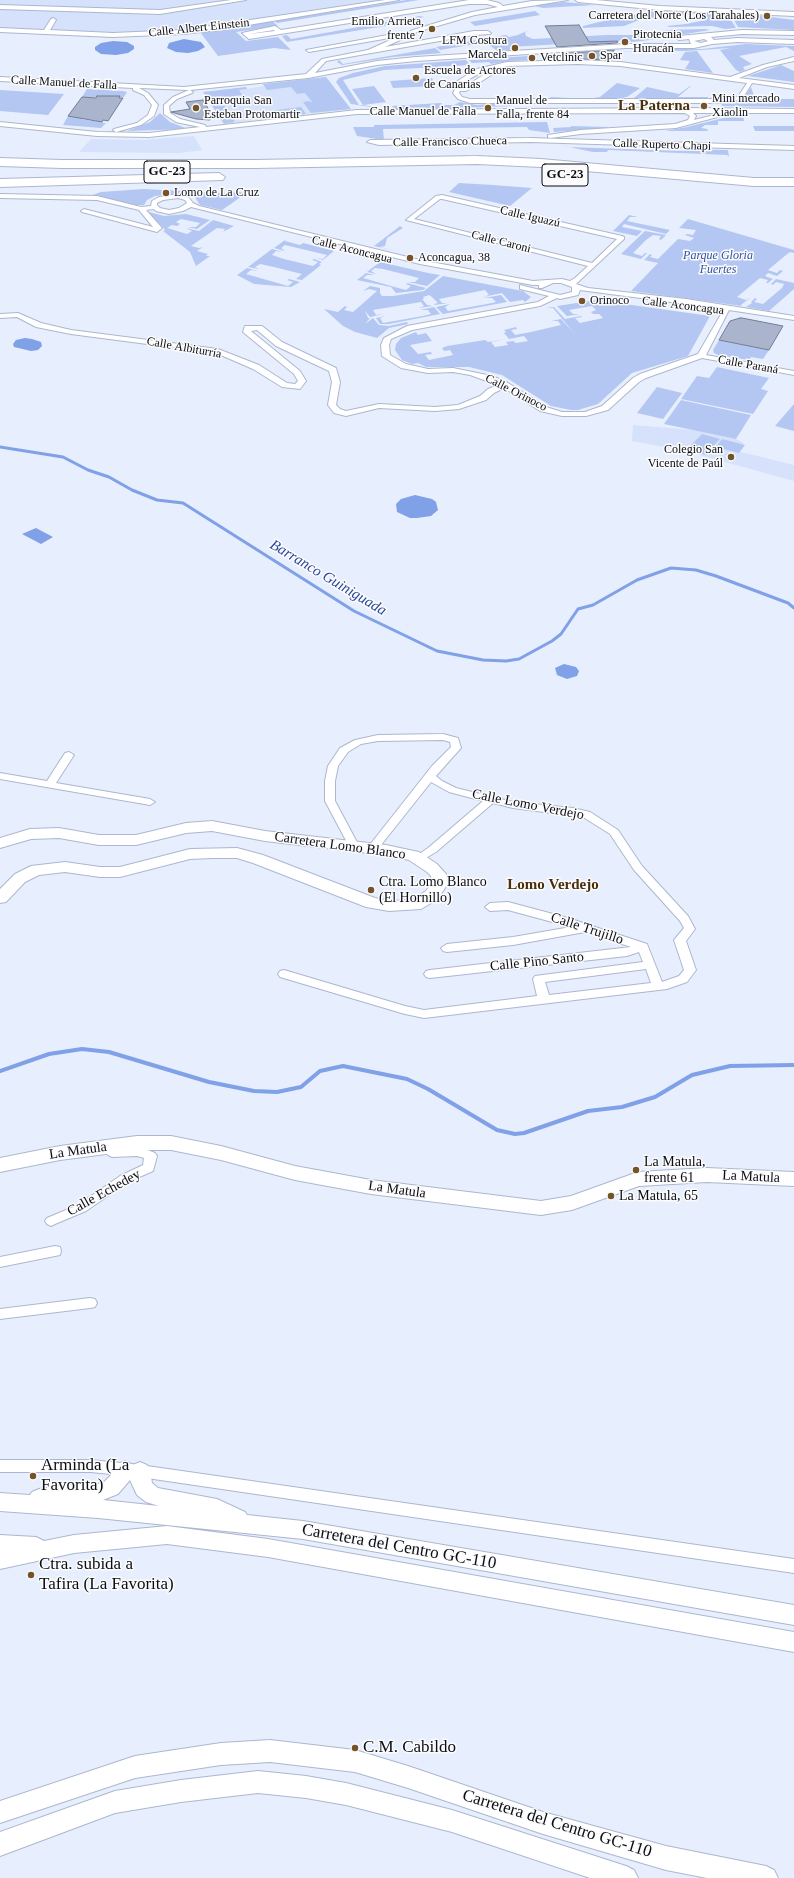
<!DOCTYPE html>
<html>
<head>
<meta charset="utf-8">
<style>
  body { margin:0 }
  canvas { display:block; background:#e7eefe }
</style>
</head>
<body>
<canvas width="794" height="1878"></canvas>
<script>
const c = document.querySelector('canvas').getContext('2d');
c.lineJoin = 'round';
function fillPath(path, color) {
  c.fillStyle = color;
  c.fill(path, 'evenodd');
}
function poly(rows) {
  const path = new Path2D();
  for (const r of rows) {
    path.moveTo(r[0], r[1]);
    for (let i = 2; i < r.length; i += 2) path.lineTo(r[i], r[i + 1]);
  }
  return path;
}
function stroke(path, color, width, dash) {
  c.strokeStyle = color;
  c.lineWidth = width;
  c.lineCap = dash ? 'butt' : 'round';
  c.setLineDash(dash || []);
  c.stroke(path);
}
function write(font, color, halo, rows, align = 'center') {
  c.font = font + ' Georgia,serif';
  c.lineWidth = 3;
  c.setLineDash([]);
  c.textBaseline = 'middle';
  c.strokeStyle = halo;
  c.fillStyle = color;
  for (const [text, x, y, turn = 0] of rows) {
    c.save();
    c.translate(x, y);
    c.rotate((+turn || 0) * Math.PI / 180);
    c.textAlign = isNaN(turn) ? turn : align;
    if (halo) c.strokeText(text, 0, 0);
    c.fillText(text, 0, 0);
    c.restore();
  }
}
fillPath(poly([
  [0,0,403,0,224,29,115,36,0,32],
  [326,77,351,109,228,123,208,92,237,88,239,90,264,86,263,84],
  [194,136,202,150,180,153,79,152,91,139,142,140],
  [633,425,693,430,736,439,744,443,737,451,794,465,794,481,685,451,632,441]
]), '#d6e2fb');
fillPath(poly([
  [406,0,419,0,277,23,275,21],
  [564,2,595,5,543,8,530,5],
  [659,10,738,13,731,20,736,28,725,29,712,26,669,27,667,26,686,24,706,20,708,18,703,14,697,13,642,19,624,26,583,28,583,26,599,22],
  [535,11,540,15,475,26,470,22],
  [740,13,794,20,794,30,738,27,734,20],
  [420,16,424,17,403,22,404,23,287,42,282,36,287,35,291,39],
  [272,21,278,26,236,32,246,41,278,37,291,50,274,48,218,56,200,32],
  [705,29,710,30,642,41,631,42,630,40,510,47,510,50,497,51,482,39,506,35,509,37,518,35,527,31,525,33,526,36,533,39,607,35,647,35,666,30],
  [477,40,482,43,440,50,436,47],
  [746,44,794,46,794,51,786,47,739,56,752,64,743,67,745,70,740,72,736,70,720,50,730,48,686,51,640,50,617,53,653,49,702,49],
  [435,48,441,53,393,57,342,65,337,62,339,60,343,64],
  [697,51,713,73,685,69,690,61,680,60,685,52],
  [528,56,530,60,509,61,491,64,489,62,472,63,469,60],
  [466,60,470,65,384,70,343,80,359,105,363,105,352,89,374,86,386,102,363,105,391,110,351,104,336,82,339,78,353,73,385,66],
  [781,65,794,71,794,82,748,76],
  [326,77,351,109,311,113,303,102,309,101,313,103,305,93,297,94,291,87,267,90,263,84],
  [432,78,436,86,393,88,390,81],
  [617,83,640,88,627,97,624,97,625,99,551,99,550,97,588,99,600,97],
  [690,86,691,86,678,97,708,97,708,99,634,98,647,87,679,94],
  [246,87,247,89,239,90,242,95,219,98,235,122,224,124,203,92],
  [751,87,755,99,794,99,794,107,722,106,721,103,730,103,743,99],
  [87,89,122,91,127,92,124,97,82,97],
  [0,90,64,94,48,115,0,111],
  [460,102,477,105,512,102,512,106,404,110,394,110,392,106,441,103,443,105,454,105],
  [301,107,306,114,273,118,268,111],
  [160,113,170,122,188,129,127,131,150,122],
  [743,115,744,121,718,121,718,125,705,125,701,128,707,129,708,131,665,131,687,127,727,117],
  [68,116,82,117,81,119,106,123,101,128,63,125],
  [547,122,550,133,529,130,527,127,383,129,384,140,357,136,353,127,374,127,374,125],
  [571,126,607,127,608,128,554,132,553,128,571,127],
  [753,126,794,126,794,131,755,131],
  [560,144,567,147,684,151,685,149,728,150,729,157,727,155,608,150,607,152,593,152,564,146],
  [459,183,493,185,532,188,510,206,449,192],
  [144,189,219,193,248,192,222,210,200,205,194,196,179,193,155,196,147,200,144,205,135,205,90,196,101,192],
  [149,212,164,216,186,214,210,220,197,229,188,227,196,227,200,223,181,219,176,222,180,224,177,226,172,225,167,228,187,234,192,231,186,228,199,231,213,220,234,226,223,232,225,229,217,228,191,246,199,248,203,247,197,251,208,254,206,256,210,256,196,266,190,252,163,231,165,230,162,226,147,213],
  [629,215,638,217,630,217,627,221,670,230,666,234,624,224,622,227,642,231,637,236,613,231],
  [688,219,794,250,794,253,790,252,786,255,768,270,777,273,780,270,783,271,777,276,768,273,765,276,773,279,768,283,766,283,768,280,760,278,737,297,746,300,751,297,741,305,742,306,631,291,658,263,644,260,650,254,652,255,650,257,658,259,678,239,690,241,694,238,685,235,687,234,693,235,696,230,679,228],
  [400,226,403,228,387,238,385,246,380,247,401,252,374,246],
  [645,231,666,235,661,240,659,239,661,236,653,235,646,240,633,253,642,256,645,253,647,253,641,259,621,254],
  [285,240,285,241,300,245,303,243,334,251,323,260,316,258,323,259,327,255,285,245,281,248,285,251,274,248],
  [272,249,283,252,276,251,272,255,284,259,313,266,318,262,312,260,314,259,322,262,319,264,321,265,302,280,296,279,302,274,274,267,260,264,255,267,259,269,248,267],
  [380,262,428,273,440,275,427,286,408,282,415,282,419,278,383,269,375,268,371,271,376,274,367,272],
  [247,268,258,271,251,270,246,274,288,286,293,282,287,280,289,279,300,282,291,287,254,284,237,275],
  [366,273,374,275,367,275,363,278,391,286,406,290,411,286,406,284,407,283,426,288,423,290,396,293,391,287,357,280],
  [443,276,523,291,531,297,525,302,523,300,510,302,502,293,483,297,489,295,485,290,439,299,442,303,448,303,435,305,434,304,438,303,432,297,429,295,423,297,424,299,422,299,427,305,433,306,419,308,424,306,421,302,373,310,376,315,384,314,370,317,365,311,368,318,370,318,365,324,373,318,379,325,389,326,407,322,408,324,389,328,377,338,355,332,343,326,324,309,338,312,345,306,347,307,344,310,353,312,377,291,369,289,363,291,370,286,380,288,380,293,382,296,393,296,424,291],
  [776,279,794,283,794,289,769,311,746,307,752,303,751,302,755,298,757,299,754,302,763,304,782,288,784,284,776,282,773,285,771,284],
  [501,295,507,302,443,314,436,307,450,304,445,307,448,311,487,304,496,302,492,298,484,298],
  [596,300,710,316,688,356,632,373,598,404,578,410,571,410,551,406,502,375,469,367,426,367,418,363,412,364,402,360,395,350,396,344,401,338,416,332,418,335,426,333,432,341,410,345,418,354,431,352,432,354,425,355,429,360,453,355,450,350,444,351,442,348,447,346,479,341,485,340,488,342,506,339,491,342,495,347,508,345,506,342,513,341,516,343,528,341,524,336,509,339,504,333,506,332,504,330,516,327,517,329,511,330,515,335,531,332,561,325,558,321,551,321,561,319,575,334,553,308,546,308,554,307,565,319,581,316,582,317,575,318,580,323,603,318,599,314,593,314,591,312,596,310,592,306,569,310,573,314,580,314,567,316,557,306],
  [434,307,440,314,389,324,380,324,376,318,386,316,380,318,383,323,423,316,431,314,428,310,420,310],
  [719,340,769,350,763,359,751,357,749,360,718,355,714,353,713,350],
  [717,367,769,378,761,389,768,391,753,414,681,399,697,376,709,378],
  [657,387,682,393,663,419,637,413],
  [681,400,704,405,751,415,736,439,664,424],
  [794,404,794,431,775,426],
  [702,434,720,439,705,455,687,449],
  [722,439,745,445,739,453,716,447]
]), '#b4c7f2');
fillPath(poly([
  [184,39,201,42,205,47,198,51,188,53,176,52,167,48,169,43],
  [113,41,127,42,134,46,134,49,128,53,116,55,101,54,95,50,95,47,101,43],
  [25,338,32,339,41,342,42,346,38,350,31,351,14,347,13,344,16,340],
  [415,495,432,499,436,502,438,510,431,516,417,518,410,518,397,512,396,504,401,499],
  [36,528,53,537,41,544,22,534],
  [564,664,576,667,579,671,577,676,567,679,557,675,555,668]
]), '#80a0e8');
stroke(poly([
  [0,447,63,457,88,470,109,477,132,490,157,500,183,503,354,611,437,651,483,660,506,661,519,659,552,641,561,634,578,609,593,605,637,580,671,568,696,570,716,576,788,603,794,608]
]), '#80a0e8', 3);
stroke(poly([
  [0,1071,49,1054,82,1049,109,1052,209,1082,254,1091,277,1092,301,1087,320,1071,343,1066,407,1079,428,1089,497,1130,515,1134,524,1133,588,1111,622,1107,655,1097,692,1075,730,1066,794,1065]
]), '#80a0e8', 4);
const building = poly([
  [579,25,589,42,618,41,617,43,557,47,545,26,579,25],
  [614,50,611,60,573,59,569,53,614,50],
  [97,96,120,96,119,98,123,98,108,121,103,120,102,122,68,116,82,97,96,98,97,96],
  [203,100,209,110,210,120,196,119,171,112,190,109,186,102,203,100],
  [740,318,742,318,783,326,769,350,719,340,730,321,740,318]
]);
fillPath(building, '#aab5cd');
stroke(building, '#737d93', 1);
const street = poly([
  [231,0,246,0,160,14,0,9,0,5,160,10,231,0],
  [385,0,399,0,218,30,183,34,113,37,0,32,0,28,44,30,51,19,53,18,56,20,50,30,113,33,183,30,385,0],
  [469,0,487,0,499,3,503,6,532,1,568,0,475,15,417,32,385,47,474,31,488,31,491,33,490,34,474,35,326,61,315,73,377,61,416,57,626,44,691,44,689,39,679,40,676,38,679,36,742,30,794,31,794,35,742,34,711,37,714,40,737,38,794,40,794,44,737,42,712,44,694,48,626,48,416,61,377,65,308,78,190,90,193,92,192,93,177,99,169,106,170,113,180,119,205,125,206,127,357,110,685,108,794,109,794,113,693,113,696,116,694,120,722,113,725,115,676,128,581,134,550,138,548,137,548,135,581,130,675,124,688,120,690,116,685,113,357,114,149,137,97,136,0,126,0,122,97,132,149,133,200,127,176,122,164,114,164,105,173,97,189,90,139,88,148,93,158,105,154,116,141,125,116,132,113,130,114,129,137,123,148,115,152,105,144,95,133,90,133,88,0,81,0,77,184,87,306,74,322,59,368,50,413,30,472,12,498,7,487,4,469,4,249,39,242,33,275,26,281,30,469,0],
  [274,30,275,31,249,34,274,30],
  [704,39,708,41,701,43,694,41,704,39],
  [575,0,596,0,660,6,794,12,794,16,660,10,578,2,575,0],
  [393,34,396,36,395,37,309,52,306,50,393,34],
  [794,57,794,61,767,67,739,78,794,85,794,89,752,83,742,99,725,103,470,103,458,99,453,93,455,89,451,85,477,69,507,62,578,60,620,62,730,77,763,65,794,57],
  [578,64,620,66,747,83,738,97,725,99,470,99,462,97,459,93,460,91,466,91,496,72,496,69,507,66,578,64],
  [486,70,491,70,463,88,458,85,486,70],
  [530,138,794,146,794,150,530,142,379,145,367,142,370,140,530,138],
  [0,194,97,196,141,207,151,206,152,201,159,197,178,194,189,198,193,203,199,206,420,260,533,281,562,279,570,281,575,278,588,266,406,220,436,196,442,195,622,236,624,237,624,239,576,284,588,288,686,299,794,316,794,320,729,310,706,355,794,371,794,375,702,358,646,378,639,382,608,410,586,416,562,416,540,411,504,388,494,393,486,400,459,409,435,411,379,408,346,416,334,413,328,405,332,382,329,371,276,346,257,330,251,331,300,371,306,381,300,389,282,387,253,369,216,353,71,334,36,327,17,317,0,318,0,314,18,313,41,323,71,330,218,349,259,365,287,383,295,384,298,381,294,374,243,332,245,326,262,326,282,342,336,368,340,382,336,405,340,409,346,411,379,404,435,407,458,405,480,396,488,389,498,385,470,375,453,372,428,373,401,368,382,356,381,345,384,338,407,326,538,302,549,296,520,289,520,285,560,295,572,292,572,287,561,283,553,283,542,288,539,288,539,285,533,285,420,264,191,207,183,211,169,214,156,211,154,209,146,210,162,228,157,232,82,212,81,211,84,209,153,227,139,210,97,200,0,198,0,194],
  [178,198,185,200,187,203,179,208,169,210,160,208,157,205,157,203,163,200,178,198],
  [440,199,442,199,617,239,592,263,414,219,440,199],
  [580,290,724,309,698,354,640,374,633,378,602,406,585,412,562,412,546,407,508,383,492,376,453,368,428,369,406,364,390,355,389,345,391,339,412,330,540,306,557,298,560,299,578,295,580,290],
  [443,734,458,738,461,748,436,776,442,781,456,788,513,802,573,808,590,812,618,830,642,866,688,916,695,929,686,941,696,970,687,982,667,989,424,1018,405,1014,280,977,278,974,280,971,284,970,405,1006,424,1010,537,996,533,979,535,976,643,962,639,952,627,956,430,978,426,977,424,974,426,971,430,970,631,947,585,932,513,945,447,952,443,951,441,948,447,944,513,937,571,927,508,910,490,911,485,907,490,903,508,902,568,918,647,944,662,982,679,976,684,970,674,940,684,928,680,921,634,870,610,834,583,817,513,808,493,803,436,852,419,862,414,859,415,857,428,848,483,801,449,792,431,782,377,850,369,850,368,848,369,846,432,766,451,747,450,742,443,740,378,741,361,744,348,752,338,766,335,781,335,801,359,846,354,849,350,848,325,801,325,781,328,766,340,748,355,740,378,735,443,734],
  [646,969,651,983,549,995,545,982,646,969],
  [69,752,74,755,56,783,150,799,155,802,150,805,0,779,0,773,47,781,65,753,69,752],
  [138,1146,155,1153,157,1156,153,1171,128,1182,86,1211,55,1224,51,1226,47,1224,45,1221,47,1218,78,1205,120,1176,143,1165,144,1158,137,1156,112,1157,108,1155,106,1152,108,1149,138,1146],
  [55,1246,60,1247,61,1251,60,1255,0,1267,0,1257,55,1246],
  [90,1298,95,1299,97,1303,95,1307,90,1308,0,1319,0,1309,90,1298],
  [0,1460,91,1460,140,1465,794,1559,794,1573,140,1477,91,1472,0,1472,0,1460]
]);
const secondary = poly([
  [212,821,265,831,386,845,414,851,419,852,437,864,446,874,448,883,438,899,421,909,389,911,366,907,253,863,237,858,212,858,190,859,120,877,100,877,65,872,39,875,25,882,6,902,0,903,0,889,15,874,31,866,65,862,100,867,120,867,190,849,237,848,263,855,375,898,389,901,412,900,426,891,432,883,431,876,427,872,409,860,386,855,265,841,212,831,186,833,136,845,99,845,59,838,31,839,0,848,0,838,30,829,59,828,99,835,136,835,186,823,212,821],
  [137,1136,171,1136,221,1146,295,1166,371,1180,541,1201,571,1196,638,1172,707,1168,794,1172,794,1186,707,1182,639,1186,572,1210,541,1215,371,1194,295,1180,221,1160,171,1150,137,1150,60,1160,0,1172,0,1158,60,1146,137,1136],
  [125,1461,133,1465,140,1462,147,1465,150,1471,152,1483,158,1488,217,1499,245,1512,247,1515,303,1521,794,1605,794,1625,303,1539,98,1518,0,1511,0,1493,30,1495,32,1492,39,1489,69,1485,98,1484,104,1482,114,1472,118,1464,125,1461],
  [130,1480,137,1495,146,1502,159,1506,103,1500,118,1494,130,1480],
  [167,1526,268,1539,794,1632,794,1652,268,1557,167,1544,74,1553,0,1569,0,1535,36,1537,44,1541,74,1535,167,1526],
  [270,1740,355,1750,408,1766,543,1812,666,1846,766,1866,774,1870,778,1878,707,1878,666,1870,543,1834,408,1788,355,1772,270,1762,221,1765,135,1778,0,1823,0,1801,135,1756,221,1743,270,1740],
  [258,1771,306,1776,346,1783,452,1810,626,1866,634,1870,638,1878,590,1878,452,1832,346,1805,306,1798,258,1793,181,1802,115,1813,0,1856,0,1832,115,1791,181,1780,258,1771]
]);
const highway = poly([
  [477,156,541,159,754,178,794,178,794,186,754,186,541,167,477,164,255,168,62,168,0,166,0,158,62,160,255,160,477,156],
  [219,173,225,177,223,180,0,187,0,179,219,173]
]);
stroke(street, '#acb7cf', 2);
stroke(secondary, '#acb7cf', 2);
stroke(highway, '#acb7cf', 2);
fillPath(street, '#fff');
fillPath(secondary, '#fff');
fillPath(highway, '#fff');
for (const [x, y, r, color] of [
  [767,16,4,"#74522a"],
  [432,29,4,"#74522a"],
  [625,42,4,"#74522a"],
  [515,48,4,"#74522a"],
  [592,56,4,"#74522a"],
  [532,58,4,"#74522a"],
  [416,78,4,"#74522a"],
  [704,106,4,"#74522a"],
  [196,108,4,"#74522a"],
  [488,108,4,"#74522a"],
  [166,193,4,"#74522a"],
  [410,258,4,"#74522a"],
  [582,301,4,"#74522a"],
  [731,457,4,"#74522a"],
  [371,890,4,"#74522a"],
  [636,1170,4,"#74522a"],
  [611,1196,4,"#74522a"],
  [33,1476,4,"#74522a"],
  [31,1575,4,"#74522a"],
  [355,1748,4,"#74522a"]
]) {
  const dot = new Path2D();
  dot.arc(x, y, r, 0, 2 * Math.PI);
  c.fillStyle = color;
  c.fill(dot);
  stroke(dot, '#fbfbfb', 1.5);
}
write('12px', '#090c14', '#fbfbfb', [
  ["Carretera del Norte (Los Tarahales)",759,16,"right"],
  ["Emilio Arrieta,",424,22,"right"],
  ["frente 7",424,36,"right"],
  ["Pirotecnia",633,35],
  ["Huracán",633,49],
  ["LFM Costura",507,41,"right"],
  ["Marcela",507,55,"right"],
  ["Spar",600,56],
  ["Vetclinic",540,58],
  ["Escuela de Actores",424,71],
  ["de Canarias",424,85],
  ["Mini mercado",712,99],
  ["Xiaolin",712,113],
  ["Parroquia San",204,101],
  ["Esteban Protomartir",204,115],
  ["Manuel de",496,101],
  ["Falla, frente 84",496,115],
  ["Lomo de La Cruz",174,193],
  ["Aconcagua, 38",418,258],
  ["Orinoco",590,301],
  ["Colegio San",723,450,"right"],
  ["Vicente de Paúl",723,464,"right"]
], 'left');
write('12px', '#090c14', '#fbfbfb', [
  ["Calle Albert Einstein",199,28,-6],
  ["Calle Manuel de Falla",64,83,3],
  ["Calle Manuel de Falla",423,112],
  ["Calle Francisco Chueca",450,142,-1],
  ["Calle Ruperto Chapi",662,145,2],
  ["Calle Iguazú",530,217,13],
  ["Calle Caroni",501,242,14],
  ["Calle Aconcagua",352,250,14],
  ["Calle Aconcagua",683,306,7],
  ["Calle Albiturría",184,348,10],
  ["Calle Paraná",748,365,10],
  ["Calle Orinoco",516,393,27]
]);
write('italic 12px', '#2f4fa4', '#fbfbfb', [
  ["Parque Gloria",718,256],
  ["Fuertes",718,270]
]);
for (const [x, y, w] of [
  [167,172,46],
  [565,175,46]
]) {
  const box = new Path2D();
  box.roundRect(x - w / 2, y - 11, w, 22, 3);
  c.fillStyle = '#fbfbfb';
  c.fill(box);
  stroke(box, '#090c14', 1);
}
write('bold 13px', '#090c14', null, [
  ["GC-23",167,172],
  ["GC-23",565,175]
]);
write('14px', '#090c14', '#fbfbfb', [
  ["Calle Lomo Verdejo",528,805,11],
  ["Carretera Lomo Blanco",340,846,8],
  ["Calle Trujillo",587,929,18],
  ["Calle Pino Santo",537,962,-6],
  ["La Matula",78,1151,-8],
  ["La Matula",751,1177,3],
  ["La Matula",397,1190,8],
  ["Calle Echedey",104,1193,-29]
]);
write('14px', '#090c14', '#fbfbfb', [
  ["Ctra. Lomo Blanco",379,882],
  ["(El Hornillo)",379,898],
  ["La Matula,",644,1162],
  ["frente 61",644,1178],
  ["La Matula, 65",619,1196]
], 'left');
write('bold 15px', '#492f0e', '#fbfbfb', [
  ["La Paterna",654,106]
]);
write('italic 15px', '#29489c', '#fbfbfb', [
  ["Barranco Guiniguada",328,578,31]
]);
write('bold 15px', '#492f0e', '#fbfbfb', [
  ["Lomo Verdejo",553,885]
]);
write('17px', '#090c14', '#fbfbfb', [
  ["Arminda (La",41,1466],
  ["Favorita)",41,1486],
  ["Ctra. subida a",39,1565],
  ["Tafira (La Favorita)",39,1585],
  ["C.M. Cabildo",363,1748]
], 'left');
write('17px', '#090c14', '#fbfbfb', [
  ["Carretera del Centro GC-110",399,1547,10],
  ["Carretera del Centro GC-110",557,1824,17]
]);
</script>
</body>
</html>
